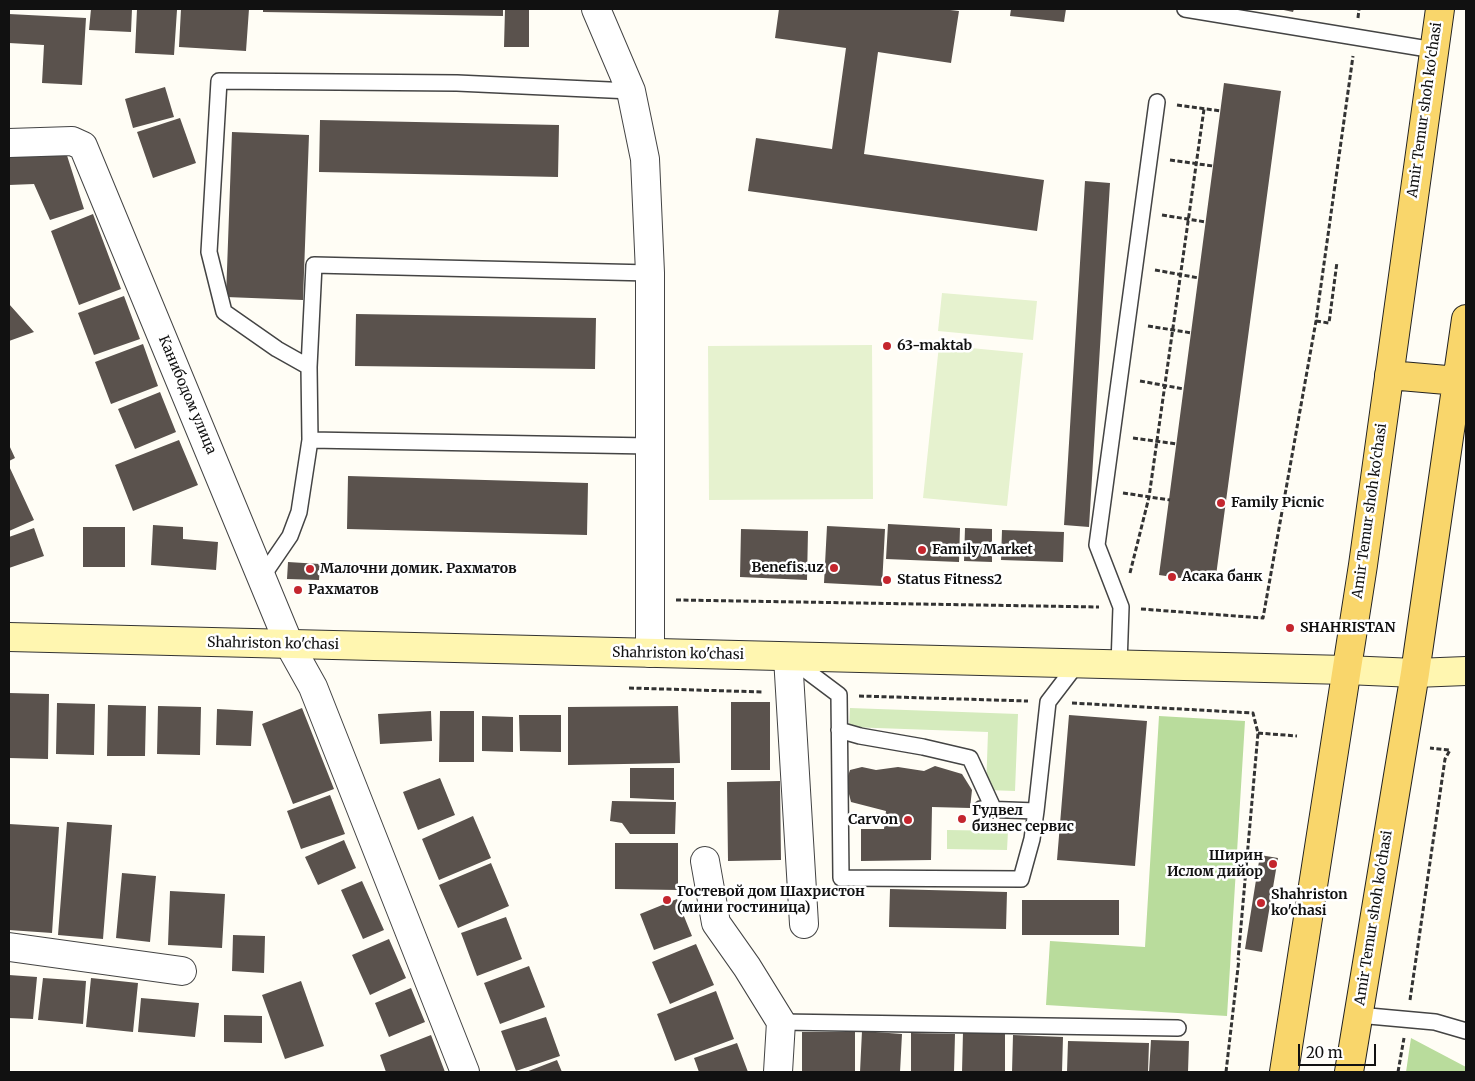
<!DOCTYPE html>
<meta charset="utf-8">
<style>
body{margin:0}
#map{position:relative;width:1475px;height:1081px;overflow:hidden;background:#fffdf5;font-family:Merriweather,serif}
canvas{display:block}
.frame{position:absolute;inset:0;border:10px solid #111;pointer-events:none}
.scale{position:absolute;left:1298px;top:1044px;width:78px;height:22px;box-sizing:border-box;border:2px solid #111;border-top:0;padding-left:6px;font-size:15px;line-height:18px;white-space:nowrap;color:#111;-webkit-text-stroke:4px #fff;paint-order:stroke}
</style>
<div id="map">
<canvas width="1475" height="1081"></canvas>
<div class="frame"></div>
<div class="scale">20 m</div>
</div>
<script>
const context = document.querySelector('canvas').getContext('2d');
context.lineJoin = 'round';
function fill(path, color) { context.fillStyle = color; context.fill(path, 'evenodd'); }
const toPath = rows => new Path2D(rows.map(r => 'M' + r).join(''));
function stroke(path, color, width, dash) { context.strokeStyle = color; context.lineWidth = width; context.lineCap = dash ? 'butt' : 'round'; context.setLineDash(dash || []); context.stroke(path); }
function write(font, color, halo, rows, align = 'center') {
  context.font = font + ' Merriweather,serif'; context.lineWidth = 5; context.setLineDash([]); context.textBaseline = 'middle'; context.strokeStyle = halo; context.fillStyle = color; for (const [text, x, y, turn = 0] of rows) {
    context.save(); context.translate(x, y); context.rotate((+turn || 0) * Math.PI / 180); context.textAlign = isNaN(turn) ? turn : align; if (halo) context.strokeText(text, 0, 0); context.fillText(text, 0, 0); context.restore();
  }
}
fill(toPath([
 [850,708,1018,714,1015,791,986,790,988,732,849,727],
 [947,830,1008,831,1007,850,947,849]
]), '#d5ebbd');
fill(toPath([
 [1159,716,1245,721,1227,1016,1046,1005,1050,941,1145,947],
 [1411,1038,1466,1067,1466,1072,1406,1072]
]), '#b9dc9c');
fill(toPath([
 [942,293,1037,301,1033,340,938,331],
 [872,345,873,499,709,500,708,346],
 [939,345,1023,353,1007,506,923,498]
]), '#e6f2cf');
fill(toPath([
 [91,9,132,9,131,32,89,30],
 [137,9,177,10,174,55,135,53],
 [181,9,249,9,246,51,179,47],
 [263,9,503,9,503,16,263,12],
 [505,9,529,9,529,47,504,47],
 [779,9,941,9,959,11,951,63,878,52,864,154,1044,180,1037,231,748,191,756,138,832,149,846,48,775,38],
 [1011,9,1066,9,1064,22,1010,16],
 [1279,9,1294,9,1293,12],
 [9,14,86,18,82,85,42,83,44,45,9,43],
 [1224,83,1281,91,1215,583,1159,575],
 [165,87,174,117,133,128,125,99],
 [180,118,196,163,153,178,137,132],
 [320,120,559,125,558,177,319,172],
 [232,132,309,135,303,300,226,297],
 [64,146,84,209,50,220,34,184,9,185,9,151],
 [1085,181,1110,183,1089,527,1064,525],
 [93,214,121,289,79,305,51,231],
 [124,296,140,339,94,355,78,313],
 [9,304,34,332,9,341],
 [356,314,596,318,595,369,355,366],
 [143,344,158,386,111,404,95,362],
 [160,392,176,432,135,449,118,409],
 [179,440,198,485,133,511,115,465],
 [9,445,15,458,9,461],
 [9,466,34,520,9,531],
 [348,476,588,483,587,535,347,529],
 [888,524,960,528,959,562,886,559],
 [153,525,183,527,183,539,218,542,216,570,151,565],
 [827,526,885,529,882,586,824,583],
 [83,527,125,527,125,567,83,567],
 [34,528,44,556,9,568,9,537],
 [965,528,992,529,992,562,964,561],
 [741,529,808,531,807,580,740,577],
 [1002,530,1064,532,1063,562,1001,560],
 [288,562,320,564,319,580,287,579],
 [9,693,49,694,48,759,9,758],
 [731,702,770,702,770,770,731,770],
 [57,703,95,704,94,755,56,754],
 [108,705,146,706,145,756,107,756],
 [158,706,201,707,200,755,157,754],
 [678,706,680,763,568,765,568,707],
 [302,708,334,789,293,804,262,724],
 [217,709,253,711,251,746,216,745],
 [431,711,432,741,380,744,378,714],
 [440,711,474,711,474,762,439,762],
 [519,715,561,715,561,752,520,751],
 [1069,715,1147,721,1135,866,1057,860],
 [482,716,513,717,513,752,482,751],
 [935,766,962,774,972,790,970,808,932,807,931,860,861,861,861,829,884,829,886,811,851,802,846,782,850,770,862,767,876,770,898,767,924,771],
 [630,768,674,768,674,800,630,798],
 [440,778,455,815,418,830,403,792],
 [780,781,781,860,728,861,727,782],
 [330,795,345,834,301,849,287,811],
 [612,801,676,802,675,834,630,834,622,823,610,821],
 [473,816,491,858,439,880,422,839],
 [67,822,112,825,103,939,58,935],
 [9,824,59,827,52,933,9,930],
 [344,840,356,868,318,885,305,857],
 [615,843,678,843,678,890,615,889],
 [1260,855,1278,858,1262,952,1245,949],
 [491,863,509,906,458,928,439,885],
 [122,873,156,876,150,942,116,938],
 [362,881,384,930,363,939,341,890],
 [890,889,1007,892,1006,929,889,927],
 [170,891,225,894,222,948,168,945],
 [677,899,692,936,654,950,640,914],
 [1022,900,1119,900,1119,935,1022,935],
 [506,917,522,959,477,976,461,933],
 [233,935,265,936,264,973,232,971],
 [389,939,406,978,370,995,352,955],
 [696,944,714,985,670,1004,652,962],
 [529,966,545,1007,500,1024,484,983],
 [9,975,37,977,33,1019,9,1018],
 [43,978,86,981,83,1024,38,1020],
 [91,978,138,983,133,1032,86,1027],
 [301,981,324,1046,285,1059,262,995],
 [411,988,425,1022,389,1037,375,1003],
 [716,991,734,1039,675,1061,657,1014],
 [141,998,199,1003,195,1037,138,1032],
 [224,1015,262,1016,262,1043,224,1042],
 [546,1017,560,1056,516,1071,501,1031],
 [862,1031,902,1034,900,1072,860,1072],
 [802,1032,855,1032,855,1072,802,1072],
 [963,1032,1005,1033,1005,1072,962,1072],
 [911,1033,955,1034,954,1072,911,1072],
 [431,1035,445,1072,386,1072,380,1055],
 [1013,1035,1063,1037,1062,1072,1012,1072],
 [1151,1040,1189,1041,1188,1072,1149,1072],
 [1068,1041,1149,1043,1148,1072,1067,1072],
 [737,1043,748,1072,699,1072,694,1058],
 [557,1060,562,1072,526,1072]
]), '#5a524d');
const service = toPath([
 [1185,9,1434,50],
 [309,367,277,349,224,312,209,252,219,81,457,83,631,91],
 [310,440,650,446],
 [262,577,290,536,299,512,310,440,309,367,314,265,650,273],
 [791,659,839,695,841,878,1021,879,1032,839,1036,811],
 [1119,665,1121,607,1097,545,1157,102],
 [839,730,860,736,923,747,970,758,994,810],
 [981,809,1036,811,1048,702,1077,664],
 [1358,1015,1435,1022,1466,1031],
 [781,1022,1178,1028]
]);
const minor = toPath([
 [596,9,631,91,645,159,650,273,650,653],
 [9,143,72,141,83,146,289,644,313,687,465,1072],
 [788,657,804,924],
 [705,861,716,923,747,967,781,1022,778,1072],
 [9,947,182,971]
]);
const secondary = toPath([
 [9,637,1346,670,1415,673,1466,671]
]);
const primary = toPath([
 [1389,375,1458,381],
 [1284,1072,1363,565,1440,9],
 [1349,1072,1415,673,1466,319]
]);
stroke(service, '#444', 18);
stroke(minor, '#444', 30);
stroke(secondary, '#333', 30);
stroke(primary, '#222', 30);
stroke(toPath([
 [1358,18,1359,9],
 [1177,105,1221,111],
 [1170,160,1213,166],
 [1162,215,1206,222],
 [1155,270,1199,278],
 [1316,321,1329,323,1337,262],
 [1148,326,1192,333],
 [1140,381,1184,389],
 [1133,438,1177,444],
 [1123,493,1170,500],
 [1130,573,1149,497,1204,109],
 [676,600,1099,607],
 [1141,609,1263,618,1316,321,1353,56],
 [629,688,763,692],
 [859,696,1028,701],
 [1072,703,1253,713,1258,733,1238,960],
 [1258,733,1297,736],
 [1410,1000,1445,759,1450,750,1430,748],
 [1226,1072,1239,959],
 [1398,1072,1404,1038]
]), '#333', 3, [5, 2.5]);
stroke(service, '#fff', 15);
stroke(minor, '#fff', 28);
stroke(secondary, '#fff6b0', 28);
stroke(primary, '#f9d66b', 28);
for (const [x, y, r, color] of [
 [887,346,5,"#c4262e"],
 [1221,503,5,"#c4262e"],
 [922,550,5,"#c4262e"],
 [834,568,5,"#c4262e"],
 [310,569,5,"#c4262e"],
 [1172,577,5,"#c4262e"],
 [887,580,5,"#c4262e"],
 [298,590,5,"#c4262e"],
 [1290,628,5,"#c4262e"],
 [962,819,5,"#c4262e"],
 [908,820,5,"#c4262e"],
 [1273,864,5,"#c4262e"],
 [667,900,5,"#c4262e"],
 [1261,903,5,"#c4262e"]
]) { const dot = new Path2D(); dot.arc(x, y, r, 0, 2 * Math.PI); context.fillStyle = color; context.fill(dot); stroke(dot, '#fff', 2); }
write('14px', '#111', '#fff', [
 ["Amir Temur shoh ko'chasi",1425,110,-82],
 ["Канибодом улица",187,395,67],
 ["Amir Temur shoh ko'chasi",1370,511,-82],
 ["Shahriston ko'chasi",273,644,1],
 ["Shahriston ko'chasi",678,654,1],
 ["Amir Temur shoh ko'chasi",1374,918,-81]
]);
write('bold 14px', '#111', '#fff', [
 ["63-maktab",897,346],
 ["Family Picnic",1231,503],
 ["Family Market",932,550],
 ["Benefis.uz",824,568,"right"],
 ["Малочни домик. Рахматов",320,569],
 ["Асака банк",1182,577],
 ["Status Fitness2",897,580],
 ["Рахматов",308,590],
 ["SHAHRISTAN",1300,628],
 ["Гудвел",972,811],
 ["бизнес сервис",972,827],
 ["Carvon",898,820,"right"],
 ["Ширин",1263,856,"right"],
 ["Ислом дийор",1263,872,"right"],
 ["Гостевой дом Шахристон",677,892],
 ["(мини гостиница)",677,908],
 ["Shahriston",1271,895],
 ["ko'chasi",1271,911]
], 'left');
</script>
